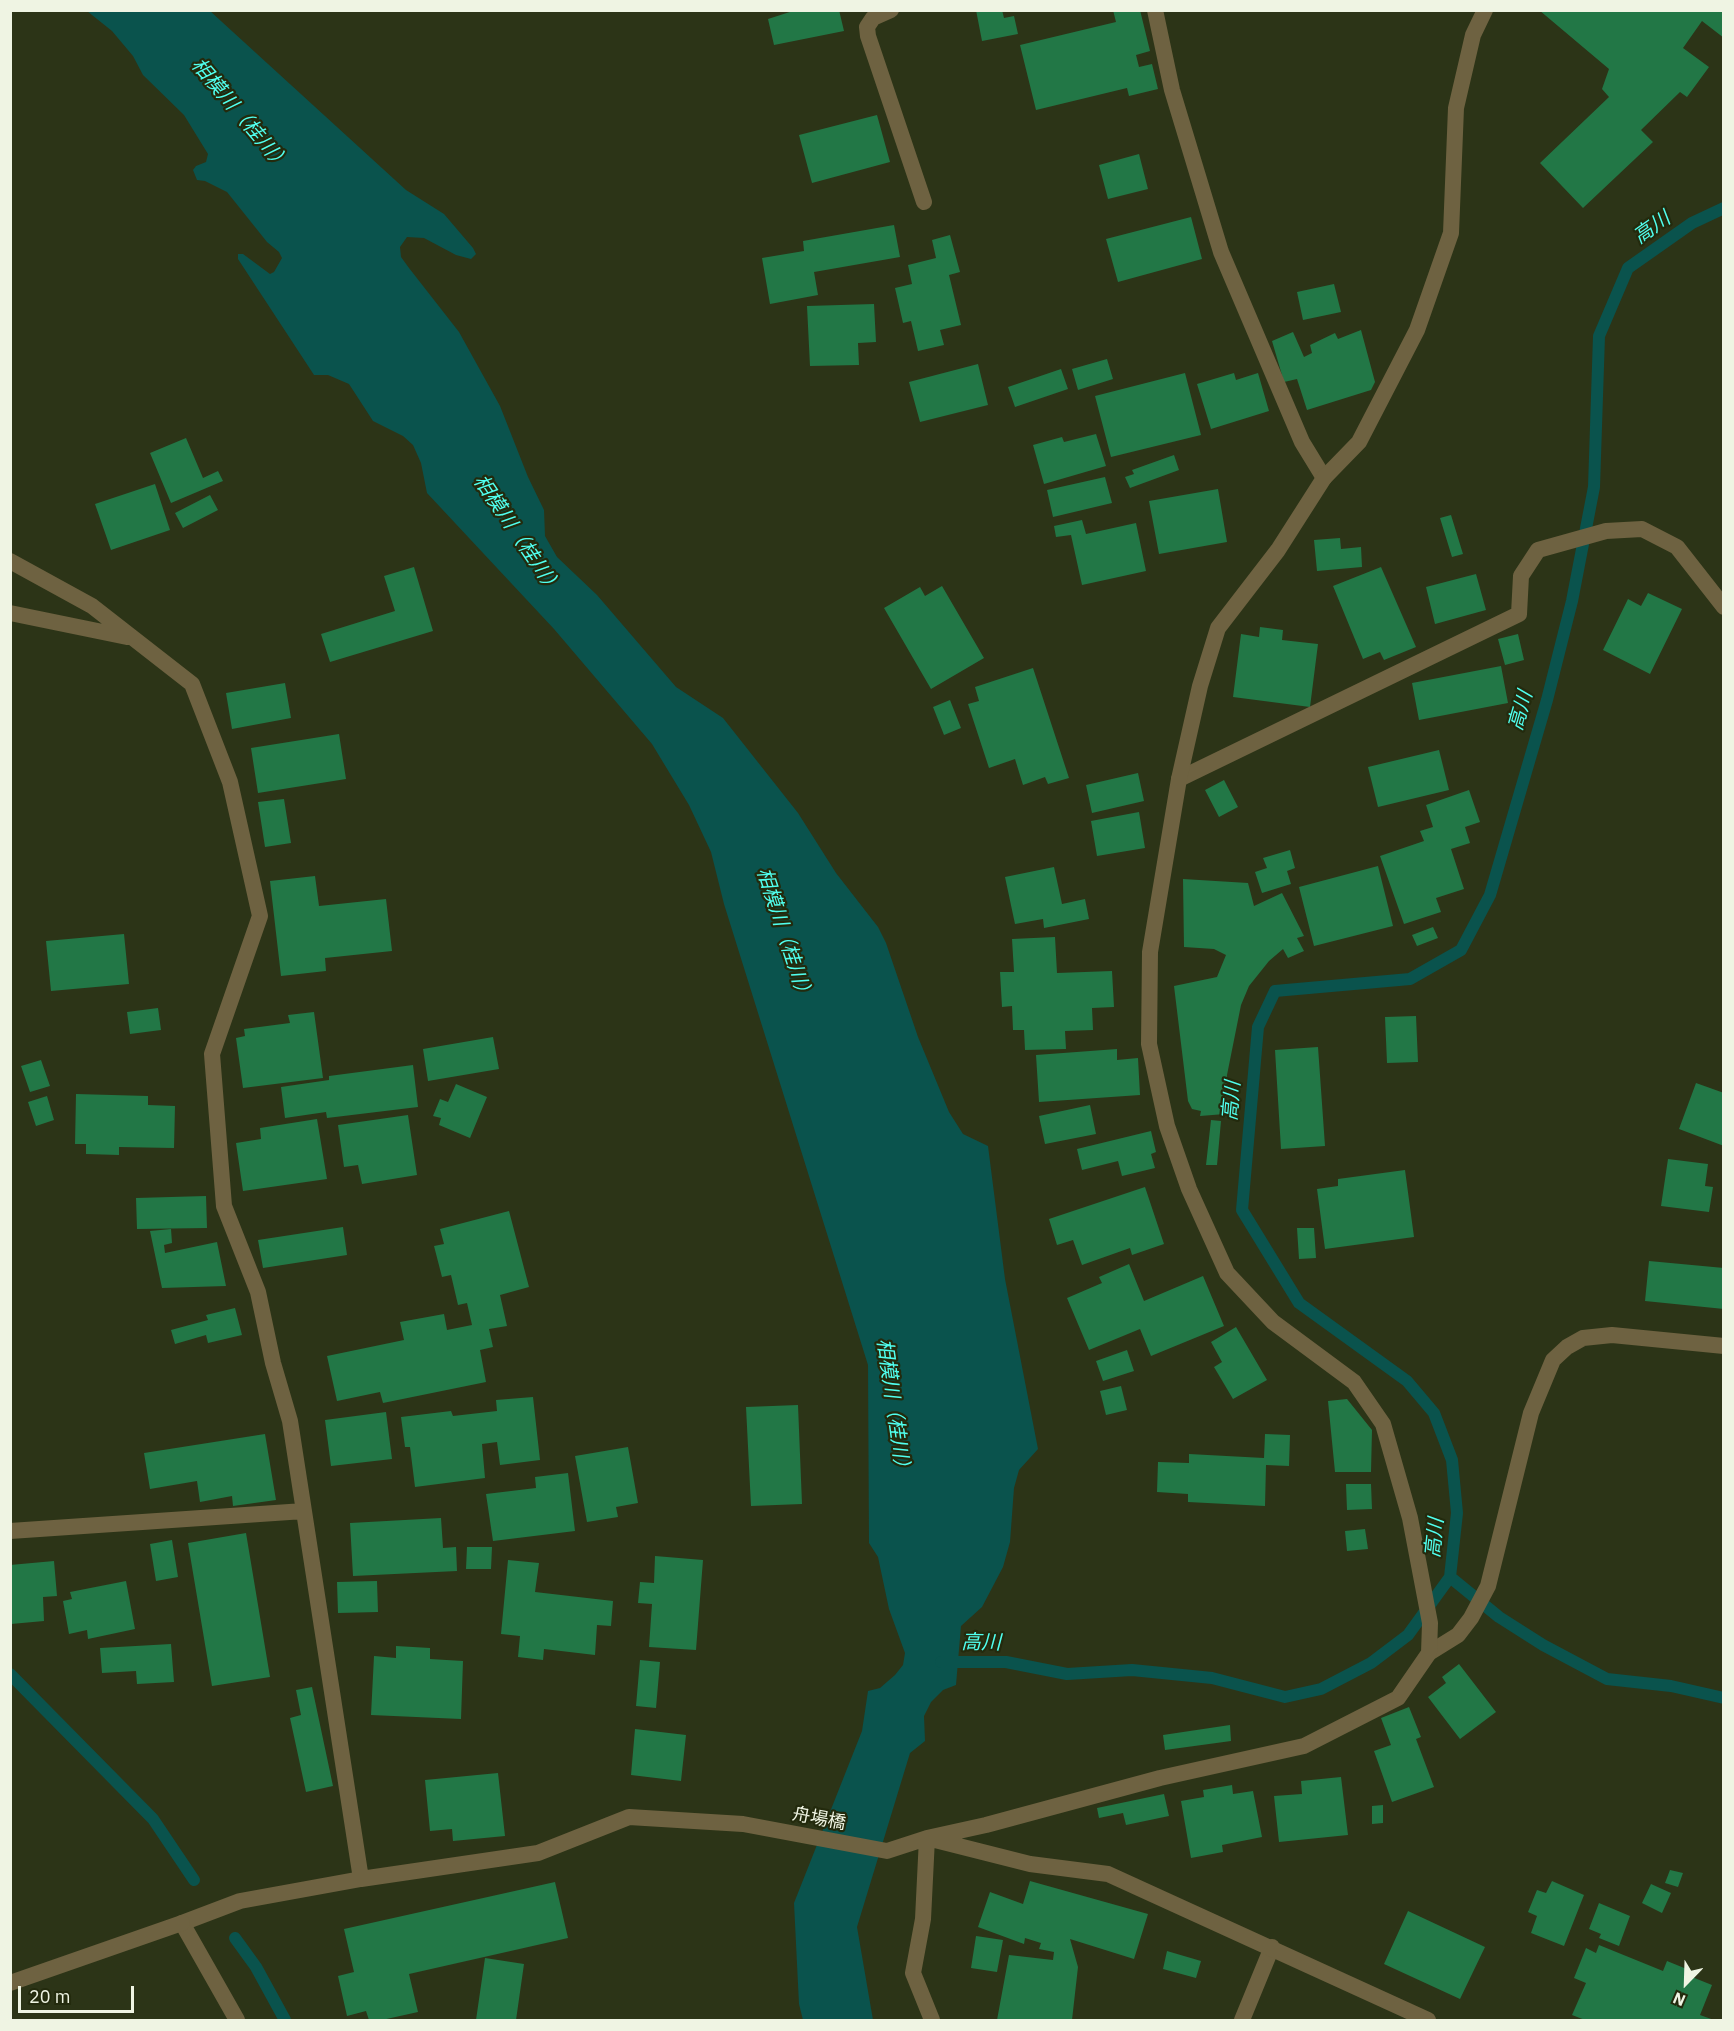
<!DOCTYPE html>
<meta charset="utf-8">
<style>
body{margin:0}
#map{position:relative;width:1734px;height:2031px;overflow:hidden;background:#2c3417;font-family:"IBM Plex Sans",sans-serif}
canvas{display:block}
.frame{position:absolute;inset:0;border:12px solid #eff4e3;pointer-events:none}
.north{position:absolute;left:1656px;top:1953px;width:60px;height:60px;-webkit-text-stroke:4px #232a0d;paint-order:stroke;rotate:203deg;font-size:16px;font-weight:700;line-height:24px;text-align:center;color:#eff4e3}
.north::after{content:'';display:block;margin:auto;width:21px;height:27px;background:#eff4e3;clip-path:polygon(50% 0,100% 100%,50% 72%,0 100%)}
.scale{position:absolute;left:18px;top:1986px;width:116px;height:27px;box-sizing:border-box;border:3px solid #eff4e3;border-top:0;padding-left:8px;font-size:18px;line-height:21px;white-space:nowrap;color:#eff4e3;-webkit-text-stroke:4px #232a0d;paint-order:stroke}
</style>
<div id="map">
<canvas width="1734" height="2031"></canvas>
<div class="frame"></div>
<div class="north">N</div>
<div class="scale">20 m</div>
</div>
<script>
const context = document.querySelector('canvas').getContext('2d');
context.lineJoin = 'round';
function fill(path, color) { context.fillStyle = color; context.fill(path, 'evenodd'); }
const toPath = rows => new Path2D(rows.map(r => 'M' + r).join(''));
function stroke(path, color, width, dash) { context.strokeStyle = color; context.lineWidth = width; context.lineCap = dash ? 'butt' : 'round'; context.setLineDash(dash || []); context.stroke(path); }
function write(font, color, halo, rows, align = 'center') {
  context.font = font + ' "IBM Plex Sans","Noto Sans JP",sans-serif'; context.lineWidth = 4.5; context.setLineDash([]); context.textBaseline = 'middle'; context.strokeStyle = halo; context.fillStyle = color; for (const [text, x, y, turn = 0] of rows) {
    context.save(); context.translate(x, y); context.rotate((+turn || 0) * Math.PI / 180); context.textAlign = isNaN(turn) ? turn : align; if (halo) context.strokeText(text, 0, 0); context.fillText(text, 0, 0); context.restore();
  }
}
fill(toPath([
 [87,11,210,11,406,190,444,214,473,248,476,254,471,259,456,255,424,238,407,237,400,247,401,257,409,268,459,332,500,406,528,477,544,510,545,536,557,557,597,595,676,687,723,718,798,813,836,873,878,927,886,943,918,1037,949,1112,963,1134,988,1146,1005,1279,1038,1449,1019,1470,1014,1488,1010,1542,1003,1567,982,1607,961,1626,956,1685,943,1690,931,1702,924,1716,925,1741,910,1753,857,1927,873,2020,803,2020,799,2004,794,1903,862,1731,868,1691,880,1688,895,1675,903,1665,905,1653,889,1609,878,1557,869,1543,868,1365,724,904,711,852,689,805,652,744,554,629,427,493,421,463,413,445,403,436,373,421,349,384,328,375,314,375,238,259,238,254,243,254,270,274,274,272,282,258,279,252,267,242,227,192,205,181,197,180,193,170,196,166,206,162,208,154,184,115,143,75,133,56,112,31]
]), '#0a534d');
stroke(toPath([
 [1450,1577,1499,1617,1543,1645,1607,1679,1671,1686,1724,1698],
 [941,1662,1006,1662,1067,1674,1132,1670,1212,1678,1285,1697,1321,1689,1371,1663,1408,1635,1450,1577,1457,1513,1452,1460,1434,1413,1407,1381,1299,1303,1242,1210,1258,1027,1275,991,1410,979,1461,950,1490,895,1547,700,1572,601,1594,487,1599,336,1628,268,1692,223,1724,208],
 [10,1674,153,1819,194,1880],
 [235,1938,256,1967,285,2020]
]), '#0a534d', 12);
fill(toPath([
 [796,10,839,10,844,31,774,45,768,19],
 [976,10,1002,10,1004,18,1014,16,1018,34,982,41],
 [1113,10,1140,10,1150,51,1136,55,1139,67,1152,64,1158,89,1129,96,1127,88,1036,110,1020,45,1116,22],
 [1539,10,1724,10,1724,38,1702,21,1683,48,1709,67,1687,97,1680,92,1641,130,1653,142,1583,208,1540,163,1609,97,1602,89,1609,69],
 [877,115,890,162,812,183,799,135],
 [1139,154,1148,189,1108,199,1099,165],
 [1191,217,1202,259,1118,282,1106,239],
 [894,225,900,257,814,272,818,295,770,304,762,258,804,251,803,241],
 [950,235,960,272,949,275,961,325,940,330,944,345,918,351,911,321,903,323,895,288,912,284,908,265,936,258,932,240],
 [1334,284,1341,312,1303,320,1297,292],
 [874,304,876,342,858,343,859,365,810,366,807,306],
 [1361,330,1375,382,1371,390,1307,410,1297,379,1284,382,1272,341,1293,332,1304,357,1312,353,1310,345,1335,333,1338,339],
 [1107,359,1113,379,1078,390,1072,369],
 [978,364,988,405,920,422,909,382],
 [1061,369,1068,389,1015,407,1008,387],
 [1185,373,1201,435,1111,457,1095,396],
 [1234,373,1236,380,1258,373,1269,411,1211,429,1197,384],
 [1096,434,1106,466,1044,484,1033,445,1062,437,1064,442],
 [186,438,203,478,218,471,223,481,171,503,150,453],
 [1174,455,1179,470,1130,488,1125,477,1134,474,1132,470],
 [1105,477,1112,503,1053,517,1047,490],
 [155,484,170,530,111,550,95,504],
 [1218,489,1227,542,1159,554,1149,501],
 [210,495,218,510,183,528,175,513],
 [1451,515,1463,554,1452,557,1440,518],
 [1082,520,1086,534,1136,523,1146,571,1082,585,1071,535,1056,537,1054,526],
 [1340,538,1341,549,1361,547,1362,567,1317,571,1314,540],
 [414,567,433,631,330,662,321,634,395,611,384,576],
 [1381,567,1416,647,1384,660,1380,652,1363,659,1333,586],
 [1476,574,1486,610,1435,624,1426,587],
 [942,586,984,658,931,689,884,608,920,587,925,596],
 [1648,593,1682,609,1650,674,1603,650,1628,599,1641,606],
 [1260,627,1283,630,1282,640,1318,644,1310,707,1233,697,1241,634,1259,637],
 [1518,634,1524,660,1505,665,1498,639],
 [1501,666,1508,703,1419,720,1412,683],
 [1033,668,1069,778,1048,784,1045,777,1023,785,1015,759,989,768,968,704,979,701,975,687],
 [285,683,291,718,232,729,226,693],
 [950,700,961,728,944,735,933,707],
 [339,734,346,779,258,793,251,748],
 [1439,750,1449,790,1378,807,1368,767],
 [1138,773,1144,801,1092,813,1086,785],
 [1224,780,1238,807,1219,817,1205,790],
 [1469,790,1480,822,1465,827,1470,843,1451,849,1464,889,1436,898,1441,912,1404,924,1380,856,1424,841,1420,831,1433,827,1426,805],
 [284,799,291,843,265,847,258,802],
 [1139,812,1145,848,1097,856,1091,821],
 [1290,850,1295,868,1287,871,1291,884,1262,893,1255,872,1267,868,1263,858],
 [1378,866,1393,926,1314,946,1299,887],
 [1054,867,1062,904,1085,899,1089,919,1044,928,1043,919,1015,924,1005,877],
 [315,876,319,906,386,899,392,951,325,958,326,971,281,976,270,881],
 [1183,879,1248,883,1254,906,1282,893,1304,936,1297,938,1304,951,1288,958,1283,949,1269,961,1249,986,1241,1005,1227,1075,1225,1114,1200,1116,1201,1111,1192,1109,1188,1101,1174,986,1217,977,1226,955,1214,949,1184,947],
 [1433,927,1438,938,1417,946,1412,935],
 [124,934,129,984,51,991,46,941],
 [1055,937,1057,973,1112,971,1114,1007,1092,1008,1093,1030,1065,1031,1066,1049,1025,1050,1024,1030,1013,1030,1012,1006,1002,1007,1000,972,1014,972,1012,939],
 [158,1008,161,1030,130,1034,127,1012],
 [314,1012,323,1078,243,1088,236,1038,245,1036,244,1029,290,1023,288,1015],
 [1416,1016,1418,1062,1387,1063,1385,1017],
 [493,1037,499,1069,428,1081,423,1049],
 [1318,1047,1325,1146,1281,1149,1275,1050],
 [1117,1049,1117,1060,1138,1058,1140,1095,1039,1102,1036,1055],
 [41,1060,50,1086,30,1092,21,1066],
 [413,1065,418,1107,327,1118,326,1112,285,1118,281,1087,329,1080,329,1076],
 [1696,1083,1724,1093,1724,1146,1679,1129],
 [456,1084,487,1097,470,1138,439,1125,441,1118,433,1116,440,1099,448,1102],
 [76,1094,148,1096,148,1105,175,1106,174,1148,119,1147,119,1155,86,1154,86,1144,75,1144],
 [47,1096,54,1120,36,1126,28,1102],
 [1090,1105,1096,1134,1045,1144,1039,1116],
 [408,1115,417,1175,362,1184,358,1165,344,1167,338,1125],
 [317,1119,327,1179,243,1191,236,1143,261,1139,260,1128],
 [1211,1120,1221,1121,1217,1165,1206,1165],
 [1151,1131,1156,1152,1151,1154,1155,1168,1122,1176,1118,1161,1082,1170,1077,1149],
 [1668,1159,1708,1164,1705,1186,1713,1187,1709,1212,1661,1206],
 [1405,1170,1414,1237,1325,1249,1317,1189,1338,1186,1338,1179],
 [1145,1187,1164,1244,1132,1255,1130,1248,1082,1265,1073,1240,1057,1245,1049,1219],
 [206,1196,207,1228,137,1229,136,1198],
 [509,1211,529,1287,500,1295,507,1326,489,1329,493,1347,480,1350,486,1382,383,1403,380,1392,337,1401,327,1356,404,1340,400,1322,444,1314,447,1330,472,1325,467,1303,458,1305,451,1275,442,1277,434,1246,444,1244,440,1229],
 [343,1227,347,1255,263,1268,258,1240],
 [1297,1228,1314,1228,1316,1258,1299,1259],
 [171,1229,172,1243,164,1245,165,1253,217,1242,226,1286,162,1288,150,1231],
 [1649,1261,1724,1268,1724,1309,1645,1301],
 [1129,1264,1144,1301,1203,1276,1224,1326,1151,1356,1140,1329,1089,1350,1067,1298,1102,1283,1099,1277],
 [235,1308,242,1335,208,1343,206,1335,175,1344,171,1330,208,1320,206,1315],
 [1236,1327,1267,1380,1233,1399,1214,1367,1222,1362,1211,1342],
 [1127,1350,1134,1371,1103,1381,1096,1361],
 [1121,1386,1127,1410,1106,1415,1100,1391],
 [533,1397,540,1460,500,1465,497,1442,482,1444,485,1478,415,1487,410,1447,405,1447,401,1417,451,1411,453,1416,497,1411,496,1400],
 [1347,1399,1372,1430,1371,1472,1335,1472,1328,1401],
 [798,1405,802,1504,751,1506,746,1407],
 [386,1412,392,1459,331,1466,325,1420],
 [265,1434,276,1500,233,1506,232,1496,200,1502,197,1481,150,1489,144,1453],
 [1265,1434,1290,1435,1289,1466,1266,1465,1265,1506,1188,1502,1188,1494,1157,1492,1158,1462,1189,1463,1189,1454,1264,1458],
 [628,1447,638,1503,616,1507,618,1517,587,1522,575,1456],
 [568,1473,575,1531,493,1541,486,1494,536,1488,535,1477],
 [1346,1484,1371,1484,1372,1509,1347,1510],
 [441,1518,443,1548,456,1547,457,1571,353,1576,350,1523],
 [1365,1529,1368,1549,1347,1551,1345,1531],
 [246,1533,270,1677,212,1686,188,1543],
 [172,1540,178,1577,156,1581,150,1544],
 [467,1547,492,1547,491,1569,466,1569],
 [655,1556,703,1560,696,1650,649,1647,652,1604,638,1603,640,1582,654,1583],
 [508,1560,539,1563,535,1592,613,1601,611,1626,597,1625,595,1655,544,1649,543,1660,518,1657,520,1636,501,1634],
 [54,1561,57,1596,43,1597,44,1621,11,1624,10,1565],
 [126,1581,135,1629,88,1639,87,1630,69,1634,63,1601,72,1599,70,1592],
 [377,1581,378,1612,338,1613,337,1582],
 [171,1644,174,1682,137,1684,136,1671,102,1673,100,1648],
 [396,1646,430,1648,430,1659,463,1661,461,1719,371,1715,374,1656,396,1658],
 [640,1660,660,1662,656,1708,636,1706],
 [1459,1664,1496,1712,1460,1739,1428,1697,1446,1683,1442,1677],
 [312,1687,333,1786,306,1792,290,1718,301,1715,296,1690],
 [1409,1707,1421,1737,1416,1739,1434,1787,1392,1802,1374,1751,1391,1745,1381,1718],
 [1230,1725,1231,1741,1165,1750,1163,1735],
 [635,1729,686,1735,681,1781,631,1775],
 [498,1773,505,1836,453,1841,452,1829,430,1831,425,1780],
 [1341,1777,1348,1835,1279,1842,1274,1796,1302,1794,1301,1781],
 [1232,1785,1233,1794,1253,1791,1262,1837,1222,1845,1223,1852,1191,1858,1181,1801,1204,1797,1203,1790],
 [1164,1794,1169,1816,1126,1825,1123,1813,1099,1818,1097,1808],
 [1383,1805,1383,1823,1372,1824,1372,1806],
 [1670,1870,1683,1873,1678,1887,1665,1883],
 [1030,1881,1148,1914,1134,1959,1070,1939,1078,1967,1072,2020,997,2020,1009,1955,1053,1960,1054,1952,1039,1949,1041,1943,1025,1938,1024,1944,978,1927,990,1892,1023,1904],
 [1552,1881,1584,1895,1564,1946,1531,1933,1537,1916,1528,1912,1537,1890,1546,1893],
 [555,1882,568,1938,409,1974,418,2012,382,2020,369,2020,366,2011,347,2016,338,1976,354,1972,344,1929],
 [1651,1884,1671,1893,1662,1913,1642,1903],
 [1599,1903,1630,1916,1619,1946,1599,1938,1601,1934,1589,1929],
 [1408,1911,1485,1947,1460,1999,1384,1964],
 [976,1936,1003,1940,997,1972,971,1968],
 [1599,1945,1663,1971,1667,1961,1694,1972,1692,1977,1712,1985,1700,2015,1714,2020,1585,2020,1572,2015,1586,1983,1574,1978,1586,1948,1596,1953],
 [1167,1951,1201,1961,1196,1978,1163,1969],
 [485,1958,524,1964,516,2020,476,2020]
]), '#227746');
stroke(toPath([
 [891,10,873,18,867,27,868,36,924,202],
 [1155,10,1172,90,1221,252,1302,442,1324,478],
 [1179,779,1519,614,1521,576,1538,550,1606,531,1642,529,1677,547,1724,607],
 [1429,1653,1458,1635,1471,1618,1488,1586,1531,1413,1553,1360,1567,1347,1583,1338,1612,1335,1724,1346],
 [1242,2020,1272,1947]
]), '#6e6241', 16);
stroke(toPath([
 [10,561,92,606,192,684,230,782,260,916,212,1054,224,1206,258,1292,273,1363,290,1421,361,1879],
 [10,613,127,637],
 [10,1531,304,1511],
 [927,1838,923,1919,913,1973,932,2020],
 [931,1839,1030,1864,1108,1874,1428,2020],
 [237,2020,182,1923,240,1901,361,1879,538,1853,629,1817,743,1824,887,1851,927,1838,986,1825,1160,1778,1304,1746,1398,1698,1429,1653,1430,1623,1410,1518,1383,1424,1354,1382,1273,1322,1227,1273,1189,1189,1167,1126,1149,1044,1150,952,1179,779,1200,686,1218,628,1278,550,1324,478,1359,442,1417,330,1451,233,1456,108,1473,35,1485,10]
]), '#6e6241', 16);
stroke(toPath([
 [10,1983,182,1923]
]), '#6e6241', 16);
write('18px', '#eff4e3', '#232a0d', [
 ["舟場橋",819,1819,11]
]);
write('italic 20px', '#50ffef', '#232a0d', [
 ["相模川（桂川）",240,115,50],
 ["高川",1652,228,-35],
 ["相模川（桂川）",517,535,56],
 ["高川",1521,711,-74],
 ["相模川（桂川）",784,935,72],
 ["高川",1232,1101,-85],
 ["相模川（桂川）",893,1408,82],
 ["高川",1435,1538,-84],
 ["高川",981,1643,1]
]);
</script>
